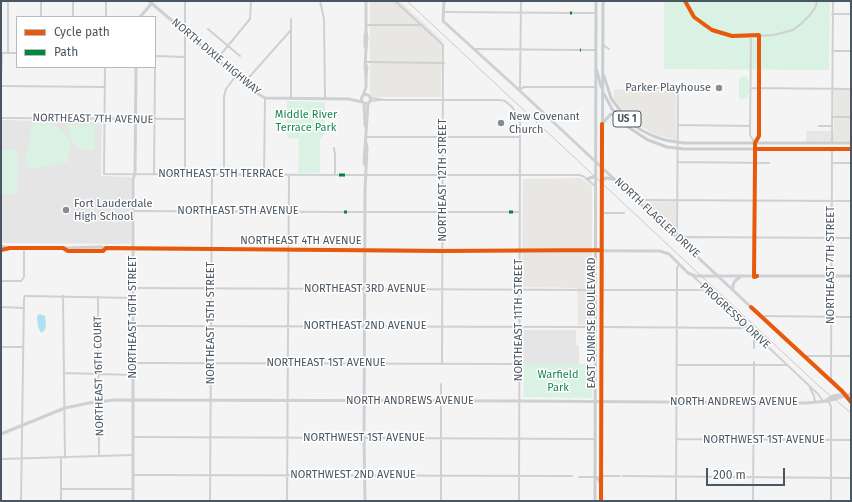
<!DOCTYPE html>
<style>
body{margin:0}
#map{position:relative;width:852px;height:502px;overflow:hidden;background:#f4f4f4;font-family:"Fira Sans",sans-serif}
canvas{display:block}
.frame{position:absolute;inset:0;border:2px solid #4a5661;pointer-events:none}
.legend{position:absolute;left:16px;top:16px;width:140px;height:52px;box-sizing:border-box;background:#fff;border:1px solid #b7bbc0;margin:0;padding:5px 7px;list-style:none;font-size:12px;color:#4a5661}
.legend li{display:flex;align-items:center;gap:8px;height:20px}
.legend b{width:20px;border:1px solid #b7bbc0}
.scale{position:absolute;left:706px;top:468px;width:79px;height:18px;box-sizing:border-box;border:2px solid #4a5661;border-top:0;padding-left:5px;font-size:12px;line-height:14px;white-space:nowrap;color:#4a5661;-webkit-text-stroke:3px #fff;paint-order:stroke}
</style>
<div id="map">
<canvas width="852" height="502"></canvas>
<div class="frame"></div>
<ul class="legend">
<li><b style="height:5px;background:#e8590c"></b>Cycle path</li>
<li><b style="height:5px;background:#00873e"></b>Path</li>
</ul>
<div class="scale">200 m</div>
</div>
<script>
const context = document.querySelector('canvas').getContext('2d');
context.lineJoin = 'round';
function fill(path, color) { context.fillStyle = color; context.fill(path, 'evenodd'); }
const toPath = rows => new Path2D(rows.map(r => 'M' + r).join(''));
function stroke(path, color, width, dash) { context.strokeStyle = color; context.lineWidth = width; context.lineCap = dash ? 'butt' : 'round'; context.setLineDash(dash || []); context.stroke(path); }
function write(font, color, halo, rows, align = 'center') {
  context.font = font + ' "Fira Sans",sans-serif'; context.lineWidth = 3; context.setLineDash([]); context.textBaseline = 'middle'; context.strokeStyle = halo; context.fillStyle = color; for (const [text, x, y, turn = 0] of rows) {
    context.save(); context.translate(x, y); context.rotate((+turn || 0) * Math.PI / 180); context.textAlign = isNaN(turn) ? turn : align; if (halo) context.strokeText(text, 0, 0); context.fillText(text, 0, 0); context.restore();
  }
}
fill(toPath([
 [370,1,400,1,442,40,441,97,372,97,370,94],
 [614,89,676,91,676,140,654,134,633,121,621,108,614,98],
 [834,90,851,90,851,141,806,142,806,131,834,131],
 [581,178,592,186,592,325,578,325,577,288,522,287,523,179],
 [676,201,676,235,642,202]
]), '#e8e7e3');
fill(toPath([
 [1,120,102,122,101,176,131,177,131,244,1,243],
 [523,330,576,330,576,345,579,346,579,364,523,364]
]), '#e6e5e6');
fill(toPath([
 [664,1,830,1,829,70,664,69],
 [745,76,749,81,749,94,747,98,741,100,739,98,739,79,741,77],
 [287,101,325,102,325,133,320,139,320,173,298,173,299,139,287,138],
 [40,123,46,123,55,126,61,129,67,136,70,144,68,162,31,169,26,164,26,157,32,126],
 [68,125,93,125,95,127,95,150,86,151,75,146,69,137],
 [1,150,18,150,17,194,1,194],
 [523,364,592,364,592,398,524,397]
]), '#d9f2e3');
fill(toPath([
 [40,314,45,316,46,324,45,330,41,333,38,327,37,317,38,315]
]), '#aee2f0');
stroke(toPath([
 [320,1,324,19,325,98],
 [395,1,443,45,442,363],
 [685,1,694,17,704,26,723,34,738,37,774,35,793,30,802,23,810,15,816,6,817,1],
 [444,12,570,13],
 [572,13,596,13],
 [832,14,851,14],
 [41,17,41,1],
 [73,17,73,1],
 [106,17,106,1],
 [291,19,291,98],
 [366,25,422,25],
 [208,29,240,56],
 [751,36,750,135,755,143],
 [603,45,609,49],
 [475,49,580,50],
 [581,50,596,50],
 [832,51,851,51],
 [2,53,17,53],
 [8,53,8,1],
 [155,56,185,57],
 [217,59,250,19,251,1],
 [155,62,155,56],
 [366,62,444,63],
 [105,67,104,174,339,175],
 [1,80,2,53],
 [244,83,291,30],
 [1,86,105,87],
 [636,88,703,88],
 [751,88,851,89],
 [520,89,524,87,595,87],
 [519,90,520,86,521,1],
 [370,98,386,100,500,100,505,101,512,107,520,119,519,501],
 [370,101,379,100],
 [832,117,851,117],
 [1,118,185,119],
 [678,125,750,126],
 [819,126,832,126],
 [366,137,520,137],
 [832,143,833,1],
 [334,148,335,154,335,175],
 [677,162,769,163],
 [832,163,851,163],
 [154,174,155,67],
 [185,174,185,1],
 [224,174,224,96,226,89,235,77],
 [264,175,265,98],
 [346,175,579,175,583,176,595,186],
 [637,200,851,201],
 [133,211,344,212],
 [347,212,509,212],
 [513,212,520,212],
 [602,213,624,213],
 [677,238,678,88],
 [680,240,683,237,851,238],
 [754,275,755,143,759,136,759,35],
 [693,276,818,394,823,401],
 [1,281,21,281,24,277,24,248],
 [134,288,596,290],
 [602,290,702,290,706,288],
 [63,296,65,458],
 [98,297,99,456],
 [1,307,24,308],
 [761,316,851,317],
 [134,326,596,327],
 [602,327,741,328,746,326],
 [1,347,23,347],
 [754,348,754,335],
 [804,356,851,356],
 [133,363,519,364],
 [677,365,786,365],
 [64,373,133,375],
 [831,381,832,149],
 [441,384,441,501],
 [810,388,814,396,815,402],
 [828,401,831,406,831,501],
 [134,437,595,439],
 [677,439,851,440],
 [1,459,132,455],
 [134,475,572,476],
 [602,476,620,476],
 [623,476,851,478],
 [579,477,595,477],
 [61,489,133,489],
 [21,501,24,298,25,296,28,296,133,298],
 [61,501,61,458],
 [210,501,212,174],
 [287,501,289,175],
 [676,501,677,268,679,265],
 [753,501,754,362]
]), '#ced0d2', 2);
stroke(toPath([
 [149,1,217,59,236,77,255,92,265,98,349,99,362,102],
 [366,1,366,31,367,38,366,49],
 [444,1,443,21,519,90,845,395],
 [140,17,152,3],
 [366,65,367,67,366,76,365,67,366,49,365,46,365,36,366,31],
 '361.5 99a4.5 4.5 0 1 1 9 0a4.5 4.5 0 1 1-9 0Z',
 [363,96,366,87,366,76],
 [364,103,365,125,366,127],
 [366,166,364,163,368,103],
 [1,246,9,248],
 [63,248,68,251,103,251,106,248],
 [1,250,10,248,63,248,101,247,106,248,133,249,660,251,669,254,688,273,695,276,851,276],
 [733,290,733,285,735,281,740,277],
 [825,401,833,396,846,394],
 [1,434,65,408,89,403,114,400,519,401,807,403,828,401,851,394],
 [133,501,133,179,135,174,136,67],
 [365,501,364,438,365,190,367,148,366,143]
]), '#ced0d4', 3);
stroke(toPath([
 [597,71,601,87],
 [604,76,611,98,625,117,641,130,653,136,665,140,683,143,851,143],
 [603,92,612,109,625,125,648,140,667,147,684,149,851,149],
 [602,124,609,116,611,114,615,115],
 [587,179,596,176],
 [602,181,606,178,614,179],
 [595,477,598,478,601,485],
 [595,501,596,1],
 [601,501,603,1]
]), '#caced1', 3);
stroke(toPath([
 [407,1,820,387,851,413]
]), '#c9cacc', 1);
stroke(toPath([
 [570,13,572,13],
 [580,50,581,50],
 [339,175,346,175],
 [344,212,347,212],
 [509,212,513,212]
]), '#00873e', 3, [6, 3]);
stroke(toPath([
 [685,1,694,17,712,30,732,36,759,35,759,136,755,143,755,163,754,277,757,276],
 [755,149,851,149],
 [1,250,10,248,63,248,68,251,103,251,106,248,442,251,602,250],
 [751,307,842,391,851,402],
 [601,501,602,124]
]), '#e8590c', 4);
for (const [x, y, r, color] of [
 [719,88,4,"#868d94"],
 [501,123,4,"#868d94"],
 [66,210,4,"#868d94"]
]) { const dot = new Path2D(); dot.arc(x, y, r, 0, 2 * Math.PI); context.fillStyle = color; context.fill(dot); stroke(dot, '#fff', 1.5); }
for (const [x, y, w] of [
 [627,119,28]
]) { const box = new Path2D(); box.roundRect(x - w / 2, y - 8, w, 16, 3); context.fillStyle = '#fff'; context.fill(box); stroke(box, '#4a5661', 1); }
write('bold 10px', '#4a5661', null, [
 ["US 1",627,119]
]);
write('11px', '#4a5661', '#fff', [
 ["NORTH DIXIE HIGHWAY",216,57,40],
 ["NORTHEAST 7TH AVENUE",93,119,1],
 ["NORTHEAST 5TH TERRACE",221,174],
 ["NORTHEAST 12TH STREET",443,180,-90],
 ["NORTHEAST 5TH AVENUE",238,211],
 ["NORTH FLAGLER DRIVE",657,218,43],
 ["NORTHEAST 4TH AVENUE",301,241],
 ["NORTHEAST 7TH STREET",831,265,-90],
 ["NORTHEAST 3RD AVENUE",365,289],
 ["PROGRESSO DRIVE",735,316,43],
 ["NORTHEAST 16TH STREET",133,317,-90],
 ["NORTHEAST 11TH STREET",519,320,-90],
 ["NORTHEAST 15TH STREET",211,323,-90],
 ["EAST SUNRISE BOULEVARD",592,323,-90],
 ["NORTHEAST 2ND AVENUE",365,326],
 ["NORTHEAST 1ST AVENUE",326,363],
 ["NORTHEAST 16TH COURT",99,376,-91],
 ["NORTH ANDREWS AVENUE",410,401],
 ["NORTH ANDREWS AVENUE",734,402],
 ["NORTHWEST 1ST AVENUE",364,438],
 ["NORTHWEST 1ST AVENUE",764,440],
 ["NORTHWEST 2ND AVENUE",353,475]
]);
write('11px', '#4a5661', '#fff', [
 ["Parker Playhouse",711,88,"right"],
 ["New Covenant",509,117],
 ["Church",509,130],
 ["Fort Lauderdale",74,204],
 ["High School",74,217]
], 'left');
write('11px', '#17864f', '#fff', [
 ["Middle River",306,115],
 ["Terrace Park",306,128],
 ["Warfield",558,375],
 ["Park",558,388]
]);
</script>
